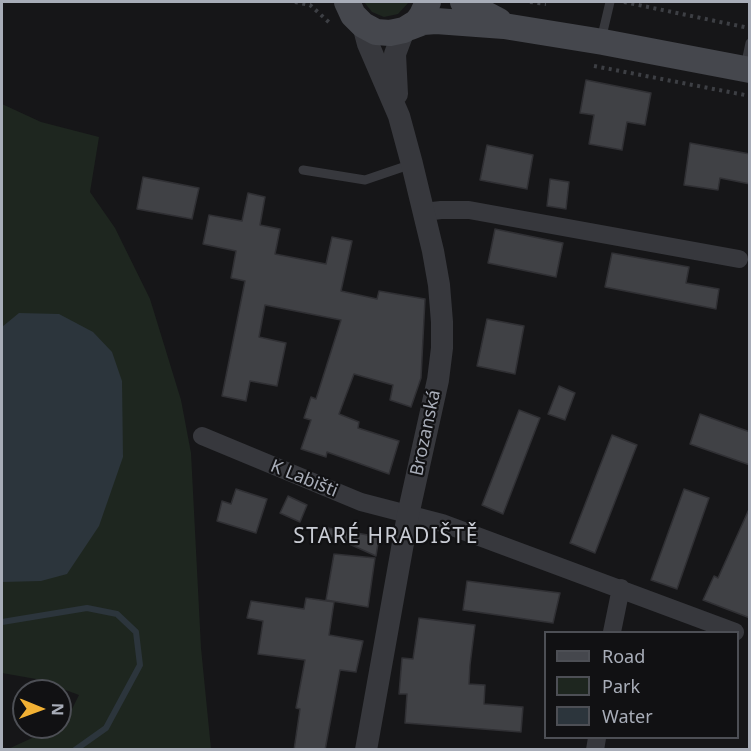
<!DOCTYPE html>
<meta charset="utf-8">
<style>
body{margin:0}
#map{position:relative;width:751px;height:751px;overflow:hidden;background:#161618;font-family:"Noto Sans",sans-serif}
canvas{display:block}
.frame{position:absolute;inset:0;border:3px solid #a8adb8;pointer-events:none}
.legend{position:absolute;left:544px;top:631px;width:195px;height:108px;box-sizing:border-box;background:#111113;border:2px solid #4d4f55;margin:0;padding:8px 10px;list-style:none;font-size:18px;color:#a8adb8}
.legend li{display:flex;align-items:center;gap:12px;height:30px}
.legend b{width:30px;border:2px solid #4d4f55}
.north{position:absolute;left:12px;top:679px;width:60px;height:60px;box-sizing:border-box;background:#111113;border:2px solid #4d4f55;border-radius:50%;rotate:91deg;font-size:16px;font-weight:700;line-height:24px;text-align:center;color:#a8adb8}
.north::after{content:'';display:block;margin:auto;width:21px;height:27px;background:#f2b134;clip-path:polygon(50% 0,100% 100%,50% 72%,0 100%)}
</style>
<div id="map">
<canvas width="751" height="751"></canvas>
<div class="frame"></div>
<ul class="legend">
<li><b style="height:8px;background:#45474d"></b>Road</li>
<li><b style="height:16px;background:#1e261f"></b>Park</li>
<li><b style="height:16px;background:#2c353c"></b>Water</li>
</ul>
<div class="north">N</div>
</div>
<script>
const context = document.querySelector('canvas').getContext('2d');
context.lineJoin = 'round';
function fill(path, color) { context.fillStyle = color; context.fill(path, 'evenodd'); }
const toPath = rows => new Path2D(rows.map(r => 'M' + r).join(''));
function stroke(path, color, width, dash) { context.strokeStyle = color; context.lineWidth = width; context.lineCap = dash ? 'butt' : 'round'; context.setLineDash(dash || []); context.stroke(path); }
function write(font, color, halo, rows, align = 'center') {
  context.font = font + ' "Noto Sans",sans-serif'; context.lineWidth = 4.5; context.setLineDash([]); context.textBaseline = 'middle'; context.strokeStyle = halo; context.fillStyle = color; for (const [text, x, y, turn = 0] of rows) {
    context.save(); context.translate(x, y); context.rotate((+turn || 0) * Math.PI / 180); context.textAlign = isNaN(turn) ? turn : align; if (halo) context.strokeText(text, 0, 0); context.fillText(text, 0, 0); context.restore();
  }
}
fill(toPath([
 [364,2,409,2,398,14,384,17,372,12],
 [2,104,41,122,99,137,90,192,115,228,150,299,181,400,191,453,201,648,211,749,8,749,65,723,79,695,36,679,2,673]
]), '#1e261f');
fill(toPath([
 [19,313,59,314,93,332,112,352,122,381,123,457,99,526,67,574,41,581,2,582,2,327]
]), '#2c353c');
stroke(toPath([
 [2,622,87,608,117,614,136,632,140,665,106,728,75,750]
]), '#2c353c', 6);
const building = toPath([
 [586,80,651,93,645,125,627,122,622,150,589,144,594,115,580,113,586,80],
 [690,143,750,154,750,184,720,178,718,190,684,185,690,143],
 [487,145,533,155,527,189,480,180,487,145],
 [143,177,199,188,192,219,137,209,143,177],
 [550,179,569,182,566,209,547,206,550,179],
 [248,193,265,197,260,225,280,229,275,254,326,264,332,237,352,241,341,291,377,299,379,291,425,299,421,378,411,407,390,400,393,385,354,374,339,414,359,422,358,428,399,441,389,474,327,452,326,457,301,449,311,420,304,418,311,397,316,399,341,320,265,305,259,337,286,343,277,386,250,381,246,401,222,396,245,281,231,278,236,251,203,244,209,215,242,221,248,193],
 [495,229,563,243,556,277,488,263,495,229],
 [612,253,689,267,686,283,719,289,716,309,605,287,612,253],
 [487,319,524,326,515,374,477,366,487,319],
 [559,386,575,393,565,420,548,414,559,386],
 [519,410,540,418,503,514,482,505,519,410],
 [700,414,750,432,750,465,690,444,700,414],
 [612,435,637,445,595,553,570,543,612,435],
 [236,489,267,499,256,533,217,521,222,501,231,504,236,489],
 [684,489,709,498,677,589,651,580,684,489],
 [288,496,307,505,300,522,280,513,288,496],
 [750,507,750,618,703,600,714,576,718,578,750,507],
 [328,528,379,537,376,556,327,534,328,528],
 [334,554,375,558,368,607,326,600,334,554],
 [467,581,560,593,553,623,463,610,467,581],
 [306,598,334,602,329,635,363,641,356,672,340,670,325,750,294,750,300,709,296,708,305,660,258,654,263,621,247,618,251,601,304,609,306,598],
 [419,618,475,625,470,665,469,684,485,685,484,704,523,707,521,732,405,723,407,694,399,694,402,658,413,659,419,618]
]);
fill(building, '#404145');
stroke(building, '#303034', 1.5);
stroke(toPath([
 [295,2,310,5,331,24],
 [530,2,546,4],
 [624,2,749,28],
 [594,66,750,96]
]), '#3d3f44', 4, [3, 4.5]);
stroke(toPath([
 [601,40,610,2],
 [745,67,750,43],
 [303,170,365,180,412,164]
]), '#37383d', 9);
stroke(toPath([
 [424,212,441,210,469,210,739,259],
 [202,436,361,502,442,523,735,632],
 [612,632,621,588],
 [595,750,597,738]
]), '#37383d', 18);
stroke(toPath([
 [363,25,368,44,399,116,412,164,433,251,439,285,442,322,442,348,438,380,408,515,366,750],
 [397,94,395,54,404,30]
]), '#37383d', 22);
stroke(toPath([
 [347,2,353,15,363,25,376,32,390,33,404,30,417,22,422,15,428,2],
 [463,2,499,21],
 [410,27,423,22,436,21,504,26,603,42,750,70]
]), '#45474d', 26);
write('18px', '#a8adb8', '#111113', [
 ["Brozanská",426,433,-78],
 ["K Labišti",304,479,22]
]);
context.letterSpacing = '1.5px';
write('21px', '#c9ccd4', '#111113', [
 ["STARÉ HRADIŠTĚ",386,537]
]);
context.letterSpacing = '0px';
</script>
